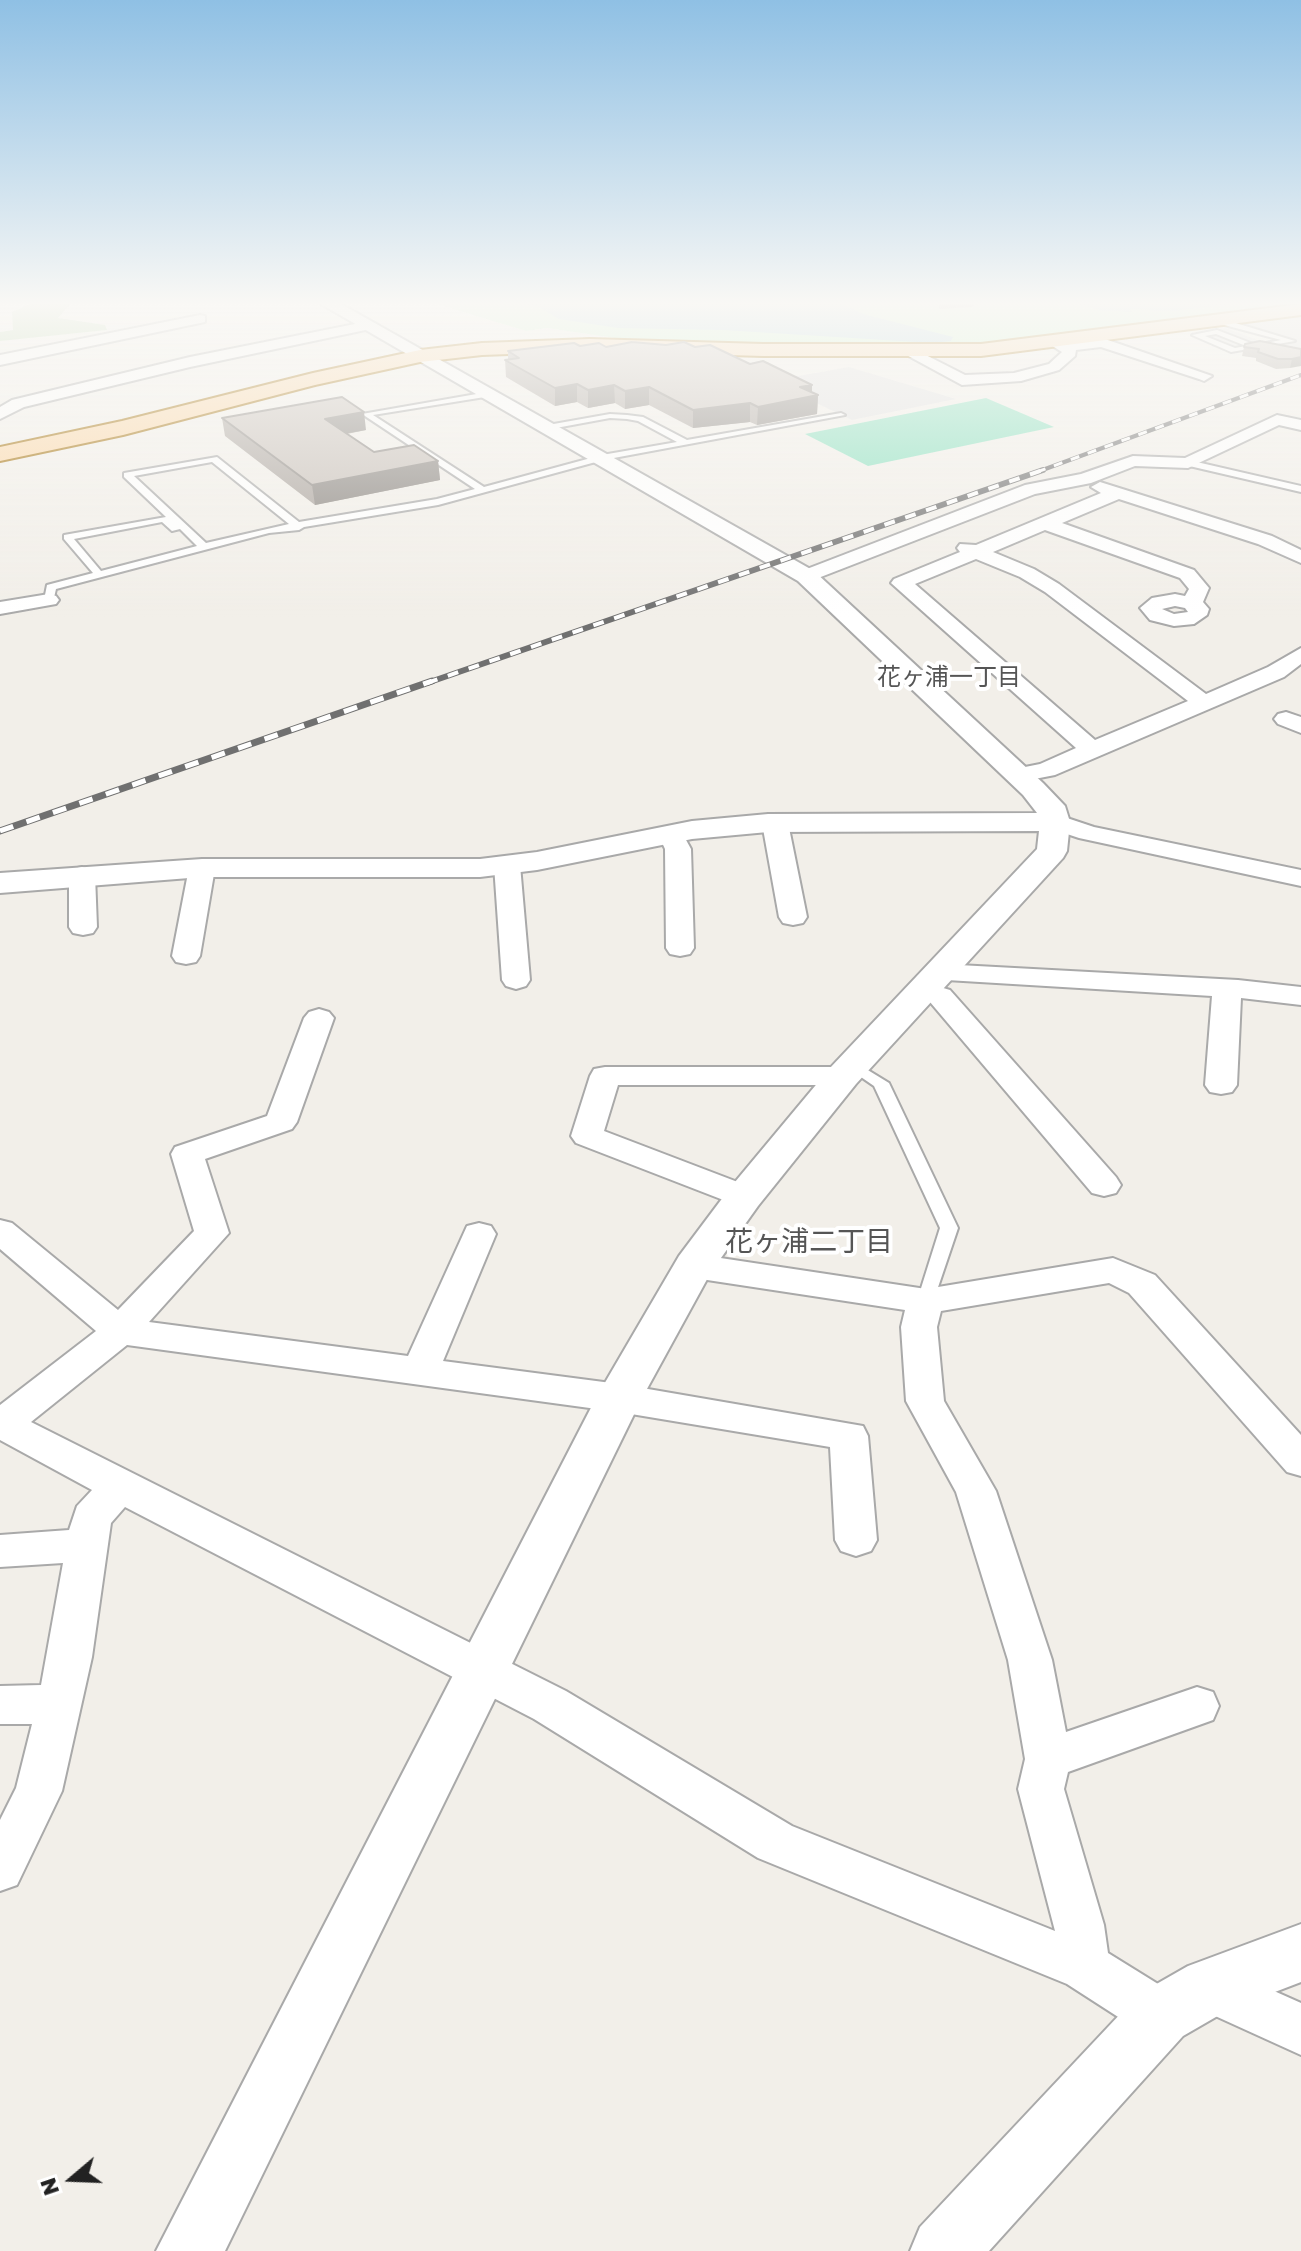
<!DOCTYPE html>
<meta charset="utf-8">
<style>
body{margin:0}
#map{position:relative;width:1301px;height:2251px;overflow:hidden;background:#f2efe9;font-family:"Golos Text",sans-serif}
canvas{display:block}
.north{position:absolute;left:32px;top:2139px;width:80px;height:80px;-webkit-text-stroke:6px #fff;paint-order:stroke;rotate:251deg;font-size:22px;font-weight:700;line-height:32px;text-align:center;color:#222}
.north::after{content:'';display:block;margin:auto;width:28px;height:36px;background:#222;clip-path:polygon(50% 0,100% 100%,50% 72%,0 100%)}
</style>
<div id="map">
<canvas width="1301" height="2251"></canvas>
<div class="north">N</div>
</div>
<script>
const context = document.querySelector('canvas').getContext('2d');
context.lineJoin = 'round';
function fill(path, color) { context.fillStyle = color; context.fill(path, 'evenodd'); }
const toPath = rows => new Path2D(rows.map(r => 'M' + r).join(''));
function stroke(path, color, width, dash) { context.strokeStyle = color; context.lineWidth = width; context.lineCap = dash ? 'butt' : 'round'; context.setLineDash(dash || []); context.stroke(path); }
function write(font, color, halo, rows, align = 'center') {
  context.font = font + ' "Golos Text","Noto Sans JP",sans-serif'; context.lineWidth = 8; context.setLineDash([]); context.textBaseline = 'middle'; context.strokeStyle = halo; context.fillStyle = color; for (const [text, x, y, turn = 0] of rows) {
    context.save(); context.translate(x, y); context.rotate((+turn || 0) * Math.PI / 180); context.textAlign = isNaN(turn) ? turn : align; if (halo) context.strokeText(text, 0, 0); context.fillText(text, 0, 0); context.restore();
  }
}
fill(toPath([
 [30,304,70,304,58,318,105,325,107,330,0,341,0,332,13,330,12,312]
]), '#add19e');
fill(toPath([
 [437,304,1301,304,1301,305,1037,342,868,350,615,338,547,328,526,331]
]), '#c8facc');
fill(toPath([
 [986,398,1054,427,868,466,805,434]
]), '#88e0be');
fill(toPath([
 [1301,314,1301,351,1282,345,1236,352,1190,334,1226,328,1263,342,1274,339,1229,325],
 [849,367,956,399,852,420,770,381]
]), '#e2e2e2');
fill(toPath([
 [527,304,843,304,863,314,953,337,951,341,933,343,723,330,618,328,559,319,539,307],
 [1080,304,1232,304,1172,311,1129,309,1133,312,1099,310]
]), '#aad3df');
const service = toPath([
 [1213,318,1219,318,1295,341,1231,352,1192,335,1217,330,1256,345,1281,340,1213,322,1213,318],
 [1216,334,1246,346,1235,348,1205,336,1216,334],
 [488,392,491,396,373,415,484,487,602,455,677,442,638,421,627,419,610,418,545,430,544,428,548,425,610,414,627,415,643,417,687,440,841,413,845,415,603,460,438,505,304,527,299,530,269,533,56,589,53,602,44,600,47,585,93,573,64,539,64,535,166,517,124,477,124,473,217,457,299,522,437,499,475,489,362,414,488,392],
 [212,462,289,524,206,543,134,476,212,462],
 [162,522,172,531,180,529,197,546,101,571,74,539,162,522],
 [1188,460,1301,486,1301,492,1185,465,1184,463,1188,460],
 [853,1061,889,1083,958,1228,932,1305,920,1305,917,1301,940,1228,874,1086,845,1066,853,1061]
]);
const minor = toPath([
 [200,315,205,316,205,322,0,365,0,355,200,315],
 [370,321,377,325,375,328,190,367,24,407,0,419,0,407,12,400,190,357,370,321],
 [1053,338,1068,342,1102,338,1212,376,1204,381,1199,379,1101,347,1076,350,1075,356,1059,370,1021,381,962,385,901,352,909,347,914,349,965,375,1014,373,1049,364,1062,352,1046,342,1053,338],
 [1277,415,1301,420,1301,430,1279,425,1188,468,1135,466,1091,483,1035,494,813,580,799,580,796,576,799,572,1025,485,1081,474,1133,456,1185,458,1277,415],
 [1100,482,1272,536,1301,550,1301,563,1258,544,1119,499,1062,523,1194,570,1209,588,1203,602,1209,609,1207,615,1194,624,1174,626,1150,620,1140,608,1152,598,1175,594,1185,596,1189,589,1180,578,1045,530,993,552,1034,569,1059,584,1206,694,1268,667,1301,648,1301,664,1284,677,1055,775,1019,782,1010,780,1007,775,1010,770,1040,764,1076,748,891,583,894,579,960,552,957,548,960,544,976,545,1101,493,1091,487,1100,482],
 [976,559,1020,577,1045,592,1188,701,1095,740,915,584,976,559],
 [1175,606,1185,608,1188,612,1174,614,1162,609,1175,606],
 [49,594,56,596,59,600,56,604,0,614,0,602,49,594],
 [1286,712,1301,717,1301,733,1278,724,1274,719,1278,714,1286,712],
 [1055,814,1094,827,1301,870,1301,886,1079,838,1046,827,1042,822,1046,817,1055,814],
 [775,815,784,818,788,823,807,917,803,923,793,925,783,923,779,917,762,823,766,818,775,815],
 [671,826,680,829,691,849,694,948,690,954,680,956,670,954,666,948,665,849,658,834,662,829,671,826],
 [507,857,516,859,520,865,530,980,526,986,516,989,506,986,502,980,494,865,498,859,507,857],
 [202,860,211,862,215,868,200,956,196,962,186,964,176,962,172,956,189,868,193,862,202,860],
 [82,867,91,869,95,875,97,927,93,933,83,935,73,933,69,927,69,875,73,869,82,867],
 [940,964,1238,980,1301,987,1301,1005,1241,998,1237,1085,1232,1092,1221,1094,1210,1092,1205,1085,1212,996,930,979,926,973,930,967,940,964],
 [923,982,950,990,1116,1177,1121,1185,1116,1193,1104,1196,1092,1193,930,1002,913,997,908,991,913,985,923,982],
 [319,1009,329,1012,334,1018,297,1122,292,1129,205,1159,229,1233,149,1322,408,1356,467,1226,479,1223,491,1226,496,1234,443,1361,619,1384,863,1426,868,1436,877,1540,871,1551,856,1556,841,1551,835,1540,830,1447,619,1412,127,1345,31,1422,566,1691,792,1826,1055,1931,1018,1789,1025,1759,1008,1660,956,1492,906,1401,901,1327,905,1310,694,1278,682,1274,676,1266,682,1258,694,1254,926,1289,1113,1258,1155,1275,1301,1435,1301,1476,1287,1472,1129,1293,1109,1283,941,1311,937,1327,944,1401,996,1491,1052,1660,1066,1732,1197,1687,1213,1692,1219,1706,1213,1720,1068,1772,1064,1789,1104,1925,1108,1953,1179,1997,1187,2015,1179,2033,1161,2041,1143,2033,1067,1984,758,1858,534,1719,125,1507,111,1523,92,1657,62,1791,17,1885,0,1891,0,1820,16,1788,32,1724,0,1724,0,1686,41,1685,63,1563,0,1567,0,1535,69,1530,77,1506,92,1490,0,1440,0,1405,96,1331,0,1249,0,1220,12,1223,118,1310,194,1231,171,1154,175,1147,267,1116,304,1018,309,1012,319,1009],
 [605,1067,843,1067,854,1069,858,1076,854,1083,843,1085,618,1085,604,1131,756,1189,761,1197,756,1205,744,1208,576,1143,571,1136,590,1076,594,1069,605,1067],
 [1209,1962,1301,2003,1301,2055,1191,2005,1184,1987,1191,1969,1209,1962]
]);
const tertiary = toPath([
 [321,304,341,304,814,571,1043,783,1065,806,1070,822,1067,851,1063,858,856,1084,758,1206,711,1272,642,1398,225,2251,156,2251,596,1398,679,1256,730,1188,830,1068,1037,849,1039,831,768,832,692,839,537,870,480,877,202,877,0,893,0,873,202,859,480,859,537,852,692,821,768,814,1037,813,1023,795,798,581,321,304],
 [1301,1924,1301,1982,1228,2010,1183,2036,989,2251,910,2251,920,2227,1139,1994,1188,1966,1301,1924]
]);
const primary = toPath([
 [1301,304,1301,315,981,356,763,356,590,351,482,355,420,362,315,385,123,435,0,461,0,447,122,421,313,373,420,350,482,343,590,339,763,344,981,344,1301,304]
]);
stroke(service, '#a9a9a9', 4);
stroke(minor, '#a9a9a9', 4);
stroke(tertiary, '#a9a9a9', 4);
stroke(primary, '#a06b00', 4);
fill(service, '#fff');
fill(minor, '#fff');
fill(tertiary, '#fff');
fill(primary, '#fcd6a4');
const railFar2 = toPath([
 [1037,472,1301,375]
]);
const railFar1 = toPath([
 [427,683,1043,470]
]);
const rail = toPath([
 [0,831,432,681]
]);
stroke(railFar2, '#707070', 4);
stroke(railFar1, '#707070', 6);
stroke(rail, '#707070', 7);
stroke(railFar2, '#fff', 3, [9]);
stroke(railFar1, '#fff', 4, [11]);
stroke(rail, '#fff', 5, [14]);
fill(toPath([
 [580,346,695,347,818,395,817,414,757,425,750,422,693,428,649,405,625,409,615,403,588,408,577,402,555,406,506,377,505,360,508,359,508,351],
 [1244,347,1301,349,1290,368,1276,369,1256,361,1256,358,1242,356],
 [222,418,366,430,347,434,374,452,438,461,440,480,315,505,225,436]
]), '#aba49e');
fill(toPath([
 [939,304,974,304,973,307,939,309],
 [1301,357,1301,366,1290,368,1292,359],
 [577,384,577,402,555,406,555,388],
 [614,385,615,403,588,408,588,390],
 [812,385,812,397,818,395,817,414,757,425,758,407,800,387],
 [649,387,649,405,625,409,625,391],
 [750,403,750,422,693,428,693,410],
 [364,412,366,430,327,437,325,419],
 [438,461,440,480,315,505,312,485]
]), '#8b8681');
const building = toPath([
 [1260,341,1301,349,1301,357,1292,359,1278,359,1258,352,1259,349,1244,347,1245,344,1260,341],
 [632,342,666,345,684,342,695,347,710,345,750,364,763,361,812,385,800,387,818,395,758,407,750,403,693,410,649,387,625,391,614,385,588,390,577,384,555,388,505,360,519,358,508,351,574,343,580,346,599,343,606,347,632,342],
 [342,397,364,412,325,419,374,452,414,445,438,461,312,485,222,418,342,397]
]);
fill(building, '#c7bfb8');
stroke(building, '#8b8681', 2);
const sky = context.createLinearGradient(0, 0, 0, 619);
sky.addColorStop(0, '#8fc0e4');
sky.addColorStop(0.49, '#f9f8f5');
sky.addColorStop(1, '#f9f8f500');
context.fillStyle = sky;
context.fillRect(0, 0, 1301, 619);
write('24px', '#555', '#fff', [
 ["花ヶ浦一丁目",949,677]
]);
write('28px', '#555', '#fff', [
 ["花ヶ浦二丁目",809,1242]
]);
</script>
